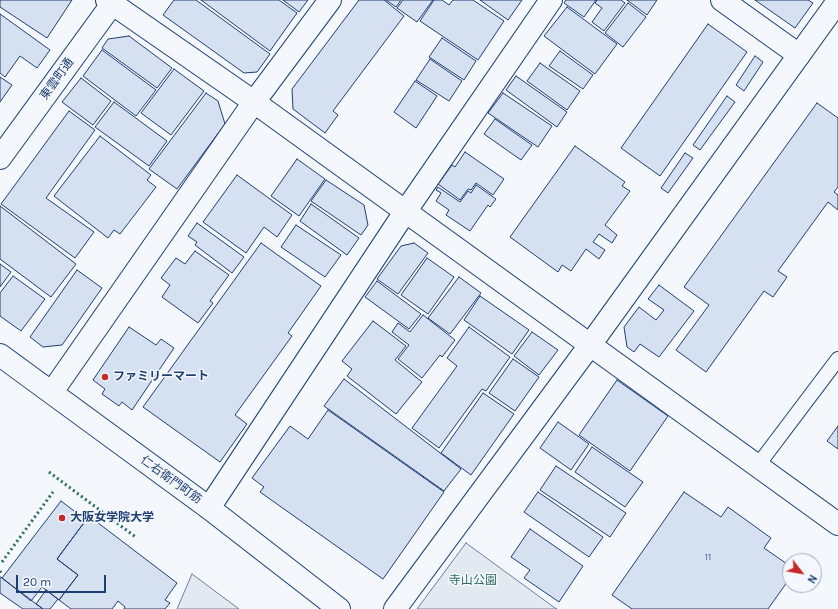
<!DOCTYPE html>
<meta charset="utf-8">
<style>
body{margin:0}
#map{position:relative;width:838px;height:609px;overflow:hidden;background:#f4f7fb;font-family:Karla,sans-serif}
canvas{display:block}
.north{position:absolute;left:782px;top:553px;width:40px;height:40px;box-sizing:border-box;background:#f4f7fb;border:1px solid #9eadc5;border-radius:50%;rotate:121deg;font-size:11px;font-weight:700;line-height:16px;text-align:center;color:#1d3f73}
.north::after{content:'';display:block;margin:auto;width:14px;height:18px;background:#c62828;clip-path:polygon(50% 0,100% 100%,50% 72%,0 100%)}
.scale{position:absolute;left:16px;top:575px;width:90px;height:18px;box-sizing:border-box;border:2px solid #1d3f73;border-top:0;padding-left:5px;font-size:12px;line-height:14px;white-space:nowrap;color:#1d3f73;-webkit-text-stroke:3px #f4f7fb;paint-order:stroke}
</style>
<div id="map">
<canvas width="838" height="609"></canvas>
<div class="north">N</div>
<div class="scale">20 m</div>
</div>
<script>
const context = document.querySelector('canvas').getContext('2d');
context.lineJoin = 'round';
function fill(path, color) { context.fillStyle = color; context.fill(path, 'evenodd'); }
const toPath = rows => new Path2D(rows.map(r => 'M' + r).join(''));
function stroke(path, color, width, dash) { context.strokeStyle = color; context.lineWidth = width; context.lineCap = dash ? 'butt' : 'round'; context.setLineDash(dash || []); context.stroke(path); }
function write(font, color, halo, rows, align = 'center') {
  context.font = font + ' Karla,"Noto Sans JP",sans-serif'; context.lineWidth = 3; context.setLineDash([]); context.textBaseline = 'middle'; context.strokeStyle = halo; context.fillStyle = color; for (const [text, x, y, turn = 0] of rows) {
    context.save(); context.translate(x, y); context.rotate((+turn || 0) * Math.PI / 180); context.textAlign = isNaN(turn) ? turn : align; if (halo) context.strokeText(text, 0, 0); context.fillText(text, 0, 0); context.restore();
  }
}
const green = toPath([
 [466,543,555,608,557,609,417,609,466,543],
 [192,574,239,609,177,609,192,574]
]);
fill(green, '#e3e9f0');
stroke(green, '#687fa3', 1);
const building = toPath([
 [0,0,72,0,47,38,0,7,0,0],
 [174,0,196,0,270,54,257,72,244,73,163,15,174,0],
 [201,0,279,0,297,13,270,51,201,0],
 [283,0,308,0,299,12,283,0],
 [359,0,384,0,404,16,333,111,338,115,325,133,293,109,292,89,359,0],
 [386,0,401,0,396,7,386,0],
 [403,0,433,0,417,22,397,8,403,0],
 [434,0,442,0,449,5,453,0,473,0,504,21,478,60,420,21,434,0],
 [480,0,522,0,508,20,480,0],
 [566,0,596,0,584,17,564,3,566,0],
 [597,0,621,0,625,3,604,31,592,22,602,8,595,3,597,0],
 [627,0,657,0,647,15,627,0],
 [755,0,808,0,813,3,795,28,755,0],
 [628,3,646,17,623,47,605,33,628,3],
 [567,7,617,44,595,74,544,36,567,7],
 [0,14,50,50,37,68,20,56,5,77,0,73,0,14],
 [708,24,747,52,660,176,621,148,708,24],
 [129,36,172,68,157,88,102,48,108,39,129,36],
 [442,38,476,61,464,80,429,57,442,38],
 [102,50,156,90,136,116,83,76,102,50],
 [560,51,593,75,583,89,549,66,560,51],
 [755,56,763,62,744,91,736,85,755,56],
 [430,59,462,81,449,101,416,80,430,59],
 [540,63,580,91,567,110,527,81,540,63],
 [174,69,204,91,171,135,141,113,174,69],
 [516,76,567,112,557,127,506,90,516,76],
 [0,77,12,85,0,102,0,77],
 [81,78,111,101,93,125,62,102,81,78],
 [415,81,437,96,416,128,394,112,415,81],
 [206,93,218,101,225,124,177,189,149,169,206,93],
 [503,93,552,126,538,147,488,113,503,93],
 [727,96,735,102,700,150,693,145,727,96],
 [114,102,167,141,149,166,95,127,114,102],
 [817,103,838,118,838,187,834,192,838,195,838,210,828,202,778,271,787,277,773,297,764,291,706,372,676,350,709,305,684,287,817,103],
 [69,111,95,130,46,198,94,232,75,258,1,204,69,111],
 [495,119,532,145,521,160,484,134,495,119],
 [100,136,151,175,147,180,156,187,120,234,114,230,108,238,54,196,100,136],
 [575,146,625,182,622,186,630,191,605,225,617,235,612,243,599,234,593,242,605,250,599,259,586,249,571,271,562,265,558,272,510,237,575,146],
 [465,152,504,179,493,195,476,183,471,190,468,189,460,200,438,184,452,165,455,167,465,152],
 [685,153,693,158,668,193,661,188,685,153],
 [297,159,325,179,299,216,271,196,297,159],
 [237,175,292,215,277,237,264,227,246,253,203,222,237,175],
 [326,180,364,205,368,225,361,235,311,201,326,180],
 [476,185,496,199,490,207,488,205,470,231,446,215,449,210,436,201,441,193,436,190,438,187,460,202,468,191,471,193,476,185],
 [311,204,359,238,347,255,300,221,311,204],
 [0,206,76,264,51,297,0,259,0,206],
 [197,223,244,257,232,273,195,245,197,242,188,236,197,223],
 [296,225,341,255,325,277,281,247,296,225],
 [261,243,321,286,288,333,292,336,235,415,247,424,220,462,143,407,261,243],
 [414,243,428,253,398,294,377,279,401,246,414,243],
 [195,251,229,275,210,301,213,303,198,323,162,297,170,285,161,278,176,258,185,264,195,251],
 [427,258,454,277,428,314,401,295,427,258],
 [0,264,11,272,0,287,0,264],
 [77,270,102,288,62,345,43,347,30,337,77,270],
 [13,276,45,299,21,331,0,316,0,293,13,276],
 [459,277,481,293,450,334,428,318,459,277],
 [377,281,421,314,409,329,365,297,377,281],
 [659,285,694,311,659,357,640,344,634,352,627,347,624,327,639,307,656,320,664,310,648,299,659,285],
 [480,296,529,330,512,354,464,320,480,296],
 [423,315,455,340,442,357,440,355,422,378,398,359,409,345,392,332,398,323,410,332,423,315],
 [373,321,406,346,395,360,422,382,396,414,347,376,352,369,342,361,373,321],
 [129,327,156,345,161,339,174,348,132,410,122,402,119,406,102,394,105,389,93,380,129,327],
 [469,327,510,357,486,391,482,389,439,448,412,428,457,366,447,358,469,327],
 [532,332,558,350,539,375,514,356,532,332],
 [513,359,539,377,515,411,489,393,513,359],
 [344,379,461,469,444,491,324,406,344,379],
 [617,380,668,416,630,471,579,435,617,380],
 [483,393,514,414,471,475,441,453,483,393],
 [328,410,444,492,383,579,260,492,264,487,252,478,290,426,308,439,328,410],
 [558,422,589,444,571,470,540,448,558,422],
 [838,426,838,449,827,441,838,426],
 [592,447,643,482,625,507,575,472,592,447],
 [556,466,626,513,610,537,540,490,556,466],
 [538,492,603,537,589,557,524,512,538,492],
 [684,492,721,517,728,507,771,538,764,548,790,566,790,578,768,609,632,609,612,595,684,492],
 [61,501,86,520,57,559,78,575,59,600,42,587,31,601,2,578,61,501],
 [89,516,177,583,165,600,170,603,165,609,124,609,125,607,118,601,112,609,71,609,59,600,78,575,57,559,89,516],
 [530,529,583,566,559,602,524,578,530,570,511,557,530,529],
 [0,577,2,578,43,609,23,609,0,593,0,577],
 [46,590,58,599,50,609,43,609,36,604,46,590]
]);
fill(building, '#d5e0f0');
stroke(building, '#1d3f73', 1);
const lane = toPath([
 [758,465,838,359]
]);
const street = toPath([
 [722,0,799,55],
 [0,158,115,0],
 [52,392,254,102,330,0],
 [209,508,405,212,551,0]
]);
const secondary = toPath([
 [107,0,254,102,838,524],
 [0,355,209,508,339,609],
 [395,609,590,345,838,1]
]);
stroke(lane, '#1d3f73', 16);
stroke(street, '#1d3f73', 24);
stroke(secondary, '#1d3f73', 24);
stroke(lane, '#f4f7fb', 14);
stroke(street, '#f4f7fb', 22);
stroke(secondary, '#f4f7fb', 22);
stroke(toPath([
 [49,472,137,538],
 [2,562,53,492],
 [0,571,1,573]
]), '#2c6c60', 3, [2, 3]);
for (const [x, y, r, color] of [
 [105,377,4,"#c62828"],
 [62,518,4,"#c62828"]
]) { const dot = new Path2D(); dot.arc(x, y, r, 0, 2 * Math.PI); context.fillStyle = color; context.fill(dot); stroke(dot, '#f4f7fb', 1.5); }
write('10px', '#4b6792', null, [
 ["11",708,557]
]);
write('12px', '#1d3f73', '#f4f7fb', [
 ["東雲町通",57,79,-54],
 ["仁右衛門町筋",171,480,36]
]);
write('bold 12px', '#1d3f73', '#f4f7fb', [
 ["ファミリーマート",113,377],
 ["大阪女学院大学",70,518]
], 'left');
write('12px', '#2c6c60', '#f4f7fb', [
 ["寺山公園",473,581]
]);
</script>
